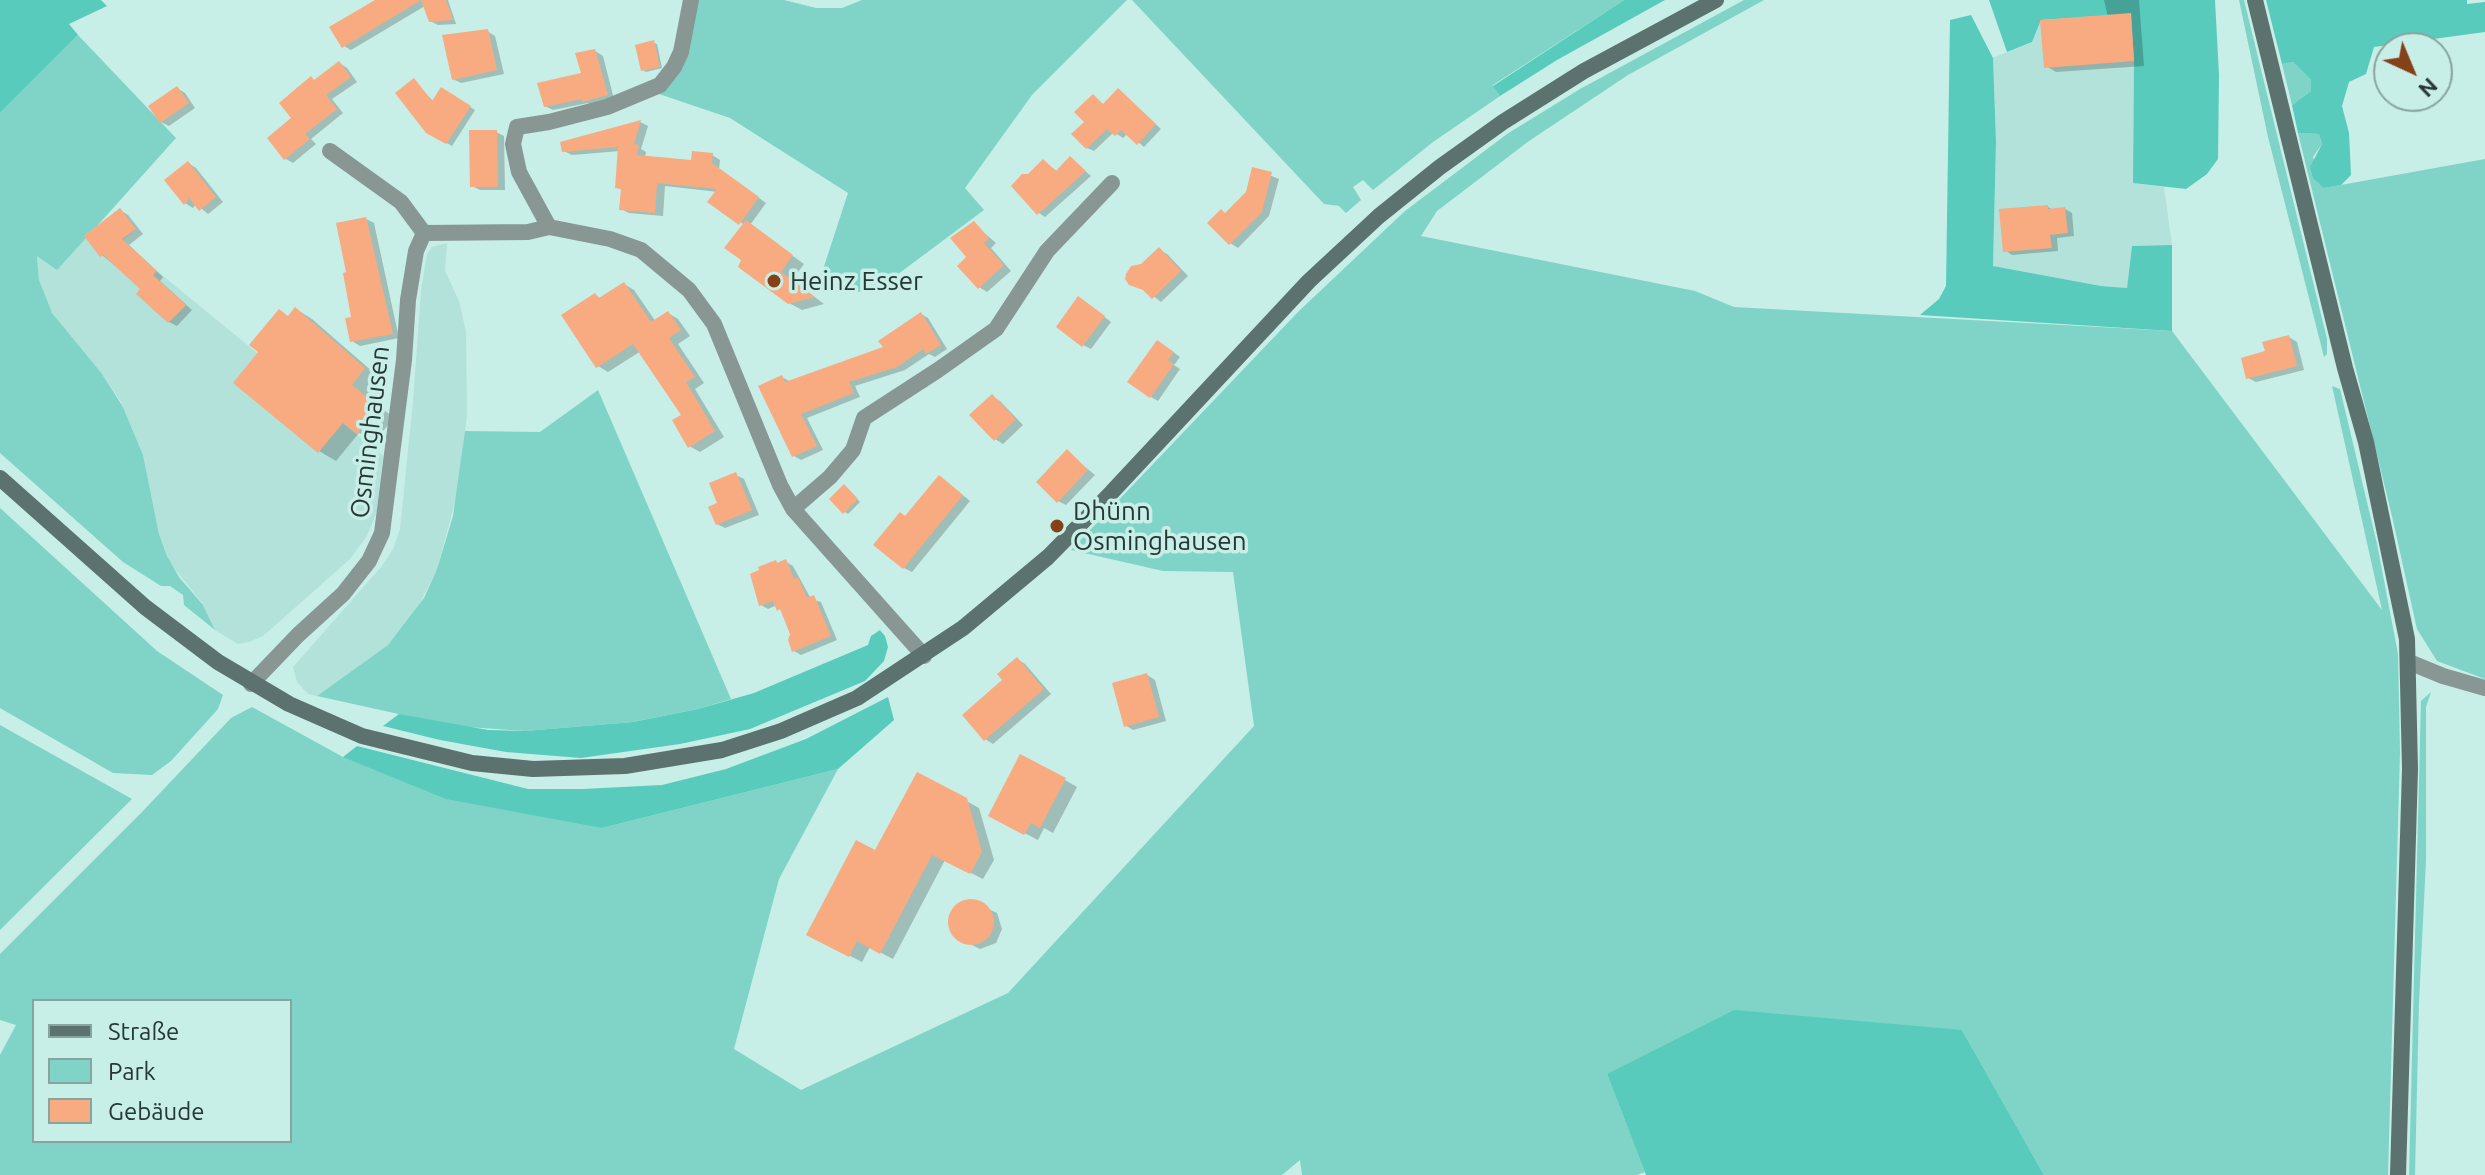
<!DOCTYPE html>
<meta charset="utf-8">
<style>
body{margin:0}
#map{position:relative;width:2485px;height:1175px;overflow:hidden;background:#c7eee7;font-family:Ubuntu,sans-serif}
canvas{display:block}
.legend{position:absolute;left:32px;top:999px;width:260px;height:144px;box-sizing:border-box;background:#c7eee7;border:2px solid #87a59f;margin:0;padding:10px 14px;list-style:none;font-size:24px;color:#273734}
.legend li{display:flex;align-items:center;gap:16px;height:40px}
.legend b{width:40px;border:2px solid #87a59f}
.north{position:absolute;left:2373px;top:32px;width:80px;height:80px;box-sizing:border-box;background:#c7eee7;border:2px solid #87a59f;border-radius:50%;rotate:136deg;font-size:22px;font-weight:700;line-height:32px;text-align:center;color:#273734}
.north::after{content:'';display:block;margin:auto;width:28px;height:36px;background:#854117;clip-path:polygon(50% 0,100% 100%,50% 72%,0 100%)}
</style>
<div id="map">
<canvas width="2485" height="1175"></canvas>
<ul class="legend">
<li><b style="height:10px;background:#5b726e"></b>Straße</li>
<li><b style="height:22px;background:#7fd4c7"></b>Park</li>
<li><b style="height:22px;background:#f8aa81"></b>Gebäude</li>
</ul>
<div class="north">N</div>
</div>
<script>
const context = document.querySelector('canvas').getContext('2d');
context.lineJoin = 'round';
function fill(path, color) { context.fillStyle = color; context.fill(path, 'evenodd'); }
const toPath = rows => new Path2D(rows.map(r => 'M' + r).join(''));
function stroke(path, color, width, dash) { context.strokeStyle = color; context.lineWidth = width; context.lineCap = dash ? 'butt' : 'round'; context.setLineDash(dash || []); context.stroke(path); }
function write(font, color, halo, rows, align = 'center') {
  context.font = font + ' Ubuntu,sans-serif'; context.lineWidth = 7; context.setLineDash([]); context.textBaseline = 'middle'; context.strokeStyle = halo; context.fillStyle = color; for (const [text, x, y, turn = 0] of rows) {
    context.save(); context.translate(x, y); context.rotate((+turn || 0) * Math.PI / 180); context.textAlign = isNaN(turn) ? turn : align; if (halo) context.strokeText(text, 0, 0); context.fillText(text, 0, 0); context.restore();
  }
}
fill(toPath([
 [2131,13,2134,61,2133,183,2164,187,2172,245,2132,246,2127,288,2101,286,1993,266,1996,142,1993,58,2032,42,2040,20],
 [120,208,136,229,123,240,157,271,383,456,377,511,367,536,350,559,263,636,249,642,238,644,215,630,203,604,170,563,159,534,143,455,121,402,102,374,62,327,48,306,39,280,37,255,84,236],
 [447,243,445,271,459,301,466,332,467,414,458,491,437,569,416,611,388,645,317,696,308,694,297,682,293,667,382,566,393,549,400,529,413,402,421,291,427,254,432,247]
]), '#b2e2d9');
fill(toPath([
 [697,0,784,0,816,8,842,8,862,0,1127,0,1032,95,965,188,984,210,874,292,816,291,848,193,730,118,659,94,667,89,683,65],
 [1132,0,1624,0,1493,85,1500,96,1433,142,1373,190,1363,180,1353,187,1361,200,1346,213,1339,206,1324,204],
 [1744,0,1764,0,1628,75,1529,141,1437,211,1421,236,1695,291,1734,307,2172,331,2382,610,2332,386,2340,389,2377,544,2398,654,2400,752,2388,1175,2044,1175,1962,1030,1607,1074,1645,1172,1637,1175,1302,1175,1300,1160,1282,1175,0,1175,0,1055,16,1025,0,1020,0,954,142,812,231,718,252,707,343,757,602,828,838,769,779,879,734,1049,801,1090,1008,993,1254,726,1233,572,1163,571,1071,550,1299,311,1405,211,1507,134,1580,89],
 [34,1001,290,1001,290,1141,34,1141],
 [2239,0,2244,0,2327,339,2327,354,2324,357,2268,137],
 [78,35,176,138,97,226,84,236,86,238,57,270,37,256,39,280,52,313,102,374,123,407,143,455,159,534,167,556,179,577,203,605,215,630,184,605,183,595,170,586,161,586,123,562,0,453,0,113],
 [2293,62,2311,80,2311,91,2292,105,2282,64],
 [2298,133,2319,134,2322,144,2313,157,2324,188,2485,159,2485,679,2437,661,2417,629,2392,516],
 [598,390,731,699,698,709,633,722,525,731,453,726,317,696,388,645,424,598,437,569,453,516,465,431,540,432],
 [0,508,157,651,223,695,218,709,171,761,152,775,113,773,0,708],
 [2431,692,2426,707,2426,860,2419,1002,2415,1175,2409,1175,2421,701],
 [0,725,132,799,0,930]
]), '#7fd4c7');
fill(toPath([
 [0,0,101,0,107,6,69,24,78,35,0,113],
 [1624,0,1665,0,1557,60,1500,96,1493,86],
 [1989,0,2215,0,2219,75,2218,159,2207,174,2186,189,2133,183,2134,61,2131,14,2041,20,2032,42,2007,52],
 [2266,0,2467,0,2467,4,2485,2,2485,32,2374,47,2366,74,2349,82,2342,106,2349,133,2351,175,2341,185,2324,188,2313,178,2310,167,2322,144,2319,134,2298,133,2292,105,2311,91,2311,80,2293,62,2282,64],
 [1971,15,1993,58,1996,142,1993,266,2101,286,2127,288,2132,246,2172,245,2172,331,1920,315,1939,299,1946,286,1950,20],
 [880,630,885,636,888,647,884,661,865,681,750,729,680,744,581,758,506,752,440,740,383,726,399,714,488,730,525,731,633,722,698,709,754,693,868,645,871,636],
 [888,697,894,720,838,769,602,828,446,799,343,757,357,746,528,789,583,789,662,785,726,769,806,739],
 [1734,1010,1962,1030,2044,1175,1646,1175,1607,1074]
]), '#58cbbc');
fill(toPath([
 [378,0,448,0,456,24,438,25,430,21,425,6,351,50,344,46],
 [2104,0,2139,0,2144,66,2056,72,2046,66,2108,17],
 [487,31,495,36,504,74,461,83,453,79],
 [654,43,657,44,662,68,646,72,643,70],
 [595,51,603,56,614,99,592,105,588,103,553,110,545,106,583,75],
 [339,63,347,68,357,82,332,99,343,113,311,139,316,144,293,163,286,159,269,139,294,119,315,81],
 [414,81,433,101,441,89,475,110,452,146,428,132],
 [177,88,185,93,195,108,169,126,161,122],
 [1118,90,1161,129,1144,147,1128,133,1123,138,1114,132,1094,151,1087,148,1086,122,1093,96,1104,105],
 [640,122,648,126,641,149,646,152,645,158,693,162,712,155,720,160,719,169,766,203,750,225,804,264,792,280,824,304,802,310,789,303,744,226,718,192,665,186,663,216,629,213,621,209,623,191,617,187,620,151,572,155,564,151,562,144],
 [496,132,504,136,505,190,480,190,472,186],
 [1071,159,1091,176,1045,217,1039,213,1043,161,1058,172],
 [188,163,196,168,223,202,208,214,196,204,193,208,185,203],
 [1254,169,1279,179,1269,216,1238,248,1230,243],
 [2048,207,2053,210,2065,209,2072,213,2074,236,2057,238,2058,251,2012,255,2005,250],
 [120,210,128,215,143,234,129,245,163,277,160,281,192,310,177,326,169,322,143,289,102,255],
 [366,219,374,223,399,338,360,346,352,341,353,319],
 [974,224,996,243,991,248,1011,271,987,292,979,287,969,257],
 [1159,250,1167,254,1188,276,1161,302,1147,291,1142,266],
 [624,284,634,290,656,322,668,313,678,319,690,336,678,344,704,383,695,389,724,437,700,452,689,446,684,416,641,351,608,372,598,366,595,295,601,299],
 [1087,303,1111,322,1091,349,1083,345],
 [296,309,312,319,381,379,367,396,394,418,374,442,359,433,336,461,319,451,260,352],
 [921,314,928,318,947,349,935,357,929,354,905,370,855,386,860,397,807,418,823,450,801,460,794,456,782,377,789,381,886,348],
 [2289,337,2297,342,2304,370,2256,382,2248,378,2267,353],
 [1165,346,1180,357,1174,365,1180,369,1158,401,1151,397],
 [992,396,1000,401,1023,425,1003,444,995,439],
 [1067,452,1095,475,1066,505,1058,501],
 [736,475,744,479,759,515,725,528,717,524,720,505],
 [947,482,970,501,912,572,904,568],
 [847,488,860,502,848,514,845,512],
 [776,562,779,564,786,562,793,566,811,599,821,602,837,640,801,655,794,651,792,634,783,612,777,605,768,609,761,605],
 [1017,659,1025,664,1051,694,993,744,985,739,1005,681],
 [1147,675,1155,680,1166,721,1133,730,1125,725],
 [918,774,979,808,994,860,983,879,945,860,893,959,870,947,862,962,821,941,876,853],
 [1065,780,1077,787,1053,833,1044,828,1038,840,1003,822],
 [969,900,997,913,1002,929,996,943,980,949,956,937,950,921,956,908]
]), '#0003');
fill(toPath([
 [375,0,446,0,453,20,429,22,421,0,342,48,329,27],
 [2131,13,2134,61,2044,68,2040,20],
 [488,29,497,70,452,80,442,35],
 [654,40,660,67,641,71,635,45],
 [595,49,608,95,582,102,582,99,544,107,537,83,581,73,575,53],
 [339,61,351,77,326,95,337,109,305,134,310,139,284,160,267,138,291,118,279,103,311,76,314,80],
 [414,78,432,101,441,87,471,106,446,144,426,133,395,93],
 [177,86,189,103,160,123,148,106],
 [1118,88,1156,124,1137,145,1121,130,1115,136,1107,129,1086,149,1071,134,1084,122,1074,112,1093,94,1103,104],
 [641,120,634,144,639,145,637,155,691,160,692,151,713,153,712,163,759,197,739,225,707,202,717,189,657,183,655,213,619,210,621,189,615,188,618,147,562,152,560,142],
 [469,130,497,130,498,187,470,187],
 [1070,156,1086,171,1037,215,1011,186,1022,174,1028,174,1043,159,1056,171],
 [188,161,216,197,199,211,189,198,184,205,164,180],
 [1252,167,1272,172,1262,212,1229,245,1207,223,1221,209,1225,213,1246,192],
 [2048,205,2048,209,2065,207,2068,233,2050,235,2052,248,2003,252,1999,209],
 [120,208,136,229,122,239,157,271,153,275,186,305,168,323,136,294,140,289,103,255,100,257,84,236],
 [366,217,393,334,350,342,345,318,351,317,343,273,346,272,336,223],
 [746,220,793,255,781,272,815,297,788,304,738,267,741,260,724,248],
 [974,221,989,238,984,243,1004,265,978,289,957,266,966,257,950,238],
 [1159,247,1181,271,1152,299,1143,290,1129,285,1125,279,1126,274,1131,266,1141,264],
 [624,282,651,322,668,311,681,330,669,338,695,377,686,382,715,431,688,448,672,420,681,415,633,344,596,368,561,315,595,293,599,298],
 [1078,296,1105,316,1082,347,1056,327],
 [295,307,365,368,352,385,379,407,357,434,343,423,318,453,233,383,258,352,249,345,279,309,288,316],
 [921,312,941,345,926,354,923,349,897,367,849,382,854,393,801,414,817,446,792,457,758,386,782,375,785,382,883,347,878,341],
 [2289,335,2297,366,2246,379,2241,358,2265,351,2262,342],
 [1157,340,1174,352,1168,360,1174,364,1150,398,1127,382],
 [992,394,1016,419,994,441,969,415],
 [1067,449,1088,470,1057,503,1036,482],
 [736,472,752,510,716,525,708,507,717,503,709,483],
 [939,475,963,495,903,569,873,545,900,512,905,516],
 [844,484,858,499,843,514,829,499],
 [786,559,794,579,798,577,807,598,814,595,831,636,792,652,788,640,790,634,780,609,777,611,773,601,759,606,750,574,759,570,758,567,776,560,777,563],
 [1017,657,1044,689,984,741,962,715,1002,680,997,674],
 [1147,673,1159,717,1124,727,1112,683],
 [1020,754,1066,778,1040,828,1031,823,1024,835,988,816],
 [917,772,967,798,982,852,970,874,932,855,880,954,857,941,849,957,806,935,856,840,875,850],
 '948 922a23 23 0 1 1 46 0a23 23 0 1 1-46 0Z'
]), '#f8aa81');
stroke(toPath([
 [330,151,401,202,424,233],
 [549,227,519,172,513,144,517,127,549,122,607,107,660,85,674,67,681,52,691,0],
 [793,509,830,477,853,450,864,418,938,370,996,329,1047,251,1112,183],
 [2409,662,2443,676,2485,688],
 [251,684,298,635,343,594,369,561,382,533,404,360,408,300,416,251,424,233,528,232,549,227,610,239,641,250,689,290,714,324,780,485,793,509,924,656]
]), '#889794', 16);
stroke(toPath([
 [2255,0,2345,368,2366,442,2407,639,2410,769,2398,1175],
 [0,478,145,607,218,662,289,704,362,736,472,763,533,769,625,766,722,750,781,731,857,698,963,628,1048,557,1111,493,1309,281,1379,216,1440,167,1503,122,1584,71,1716,0]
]), '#5b726e', 16);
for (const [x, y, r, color] of [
 [774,281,8,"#854117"],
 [1057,526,8,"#854117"]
]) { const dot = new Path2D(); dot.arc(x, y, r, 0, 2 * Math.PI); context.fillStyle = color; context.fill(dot); stroke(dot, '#c7eee7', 3); }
write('26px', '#273734', '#c7eee7', [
 ["Heinz Esser",790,281],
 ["Dhünn",1073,511],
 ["Osminghausen",1073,541]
], 'left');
write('26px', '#273734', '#c7eee7', [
 ["Osminghausen",370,432,-83]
]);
</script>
